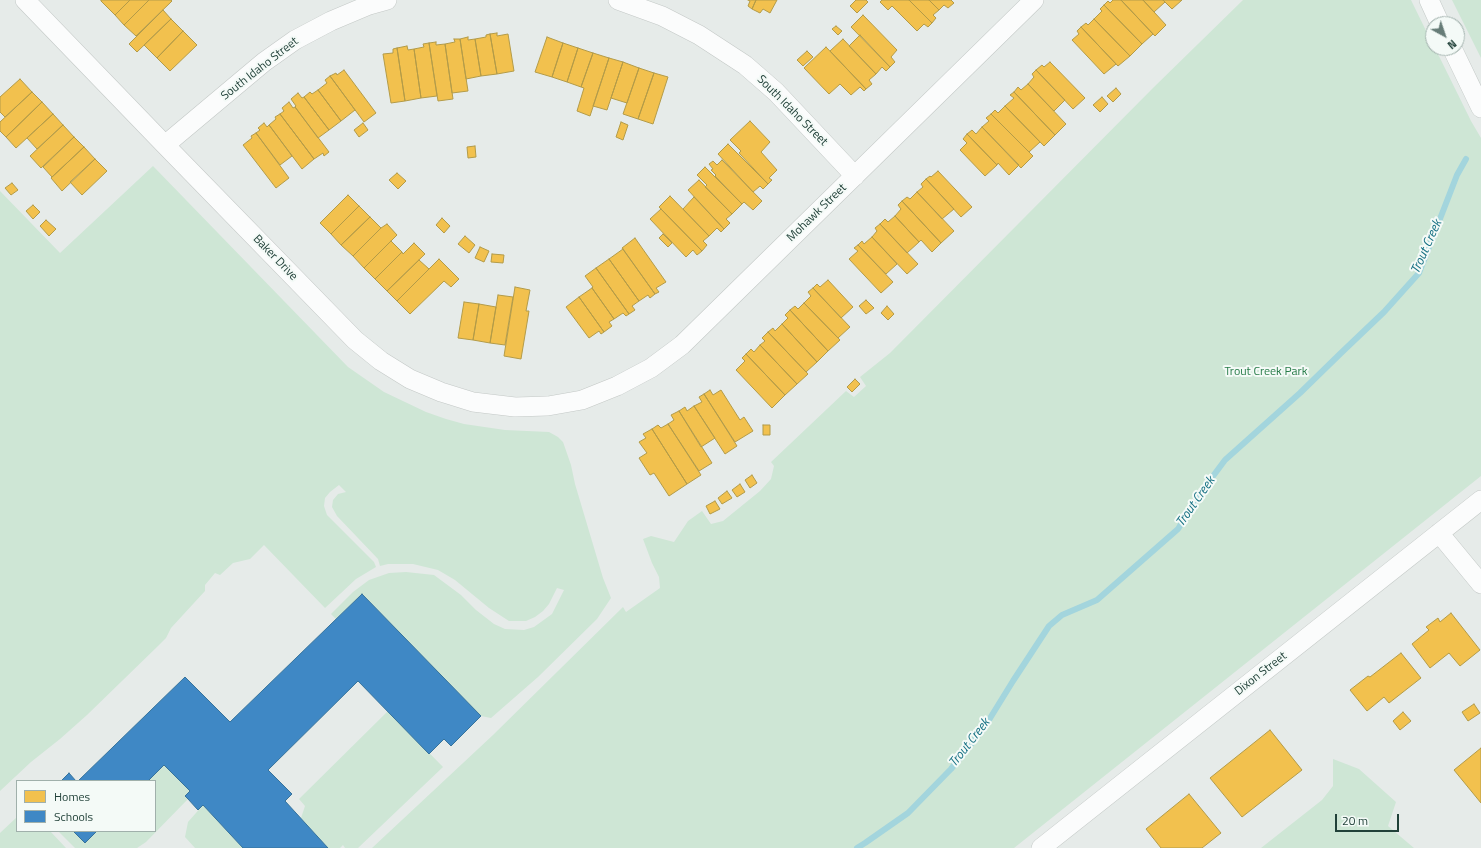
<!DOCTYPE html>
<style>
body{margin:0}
#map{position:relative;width:1481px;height:848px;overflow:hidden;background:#e6ebe9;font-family:"Titillium Web",sans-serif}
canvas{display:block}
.legend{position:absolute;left:16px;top:780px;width:140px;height:52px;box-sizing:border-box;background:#f4faf7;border:1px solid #a0b0ab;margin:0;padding:5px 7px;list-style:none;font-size:12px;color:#214139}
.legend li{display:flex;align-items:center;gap:8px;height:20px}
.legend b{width:20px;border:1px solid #a0b0ab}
.north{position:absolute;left:1425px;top:16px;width:40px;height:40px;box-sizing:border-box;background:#f4faf7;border:1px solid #a0b0ab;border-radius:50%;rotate:140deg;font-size:11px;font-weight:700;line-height:16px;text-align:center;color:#214139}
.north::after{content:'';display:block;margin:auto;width:14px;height:18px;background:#667c77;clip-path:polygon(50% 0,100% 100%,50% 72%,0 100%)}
.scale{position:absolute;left:1335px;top:814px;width:64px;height:18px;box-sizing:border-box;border:2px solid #214139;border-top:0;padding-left:5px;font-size:12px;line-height:14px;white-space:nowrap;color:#214139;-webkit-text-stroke:3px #f4faf7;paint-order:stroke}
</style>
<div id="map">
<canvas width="1481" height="848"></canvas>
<ul class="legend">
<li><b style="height:11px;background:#f2c14e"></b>Homes</li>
<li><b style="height:11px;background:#3f88c5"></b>Schools</li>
</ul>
<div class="north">N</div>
<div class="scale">20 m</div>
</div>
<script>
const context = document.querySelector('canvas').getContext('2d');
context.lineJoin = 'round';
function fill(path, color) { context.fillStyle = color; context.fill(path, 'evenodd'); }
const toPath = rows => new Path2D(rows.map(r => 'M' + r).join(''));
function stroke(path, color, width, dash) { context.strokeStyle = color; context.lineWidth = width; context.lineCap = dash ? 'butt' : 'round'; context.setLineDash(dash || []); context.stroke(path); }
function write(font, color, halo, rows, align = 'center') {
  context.font = font + ' "Titillium Web",sans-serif'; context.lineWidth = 4; context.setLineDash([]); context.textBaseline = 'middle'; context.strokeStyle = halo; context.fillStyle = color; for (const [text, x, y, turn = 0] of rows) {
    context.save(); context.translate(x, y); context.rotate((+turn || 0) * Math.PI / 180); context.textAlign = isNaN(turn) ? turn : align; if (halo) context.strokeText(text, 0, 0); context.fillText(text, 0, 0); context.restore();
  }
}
fill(toPath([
 [1243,0,1411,0,1433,45,1433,48,1435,48,1471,121,1481,138,1481,476,1014,848,372,848,493,735,623,607,626,612,660,588,659,577,652,563,643,539,651,536,674,542,688,521,702,511,711,524,723,521,760,491,771,479,774,466,771,462,846,391,854,397,866,386,860,377,890,353,1154,87],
 [1452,0,1481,0,1481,58],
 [153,166,348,367,384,392,426,412,446,419,464,424,505,430,549,432,558,437,563,442,571,465,575,484,603,578,611,598,597,619,538,677,491,718,481,716,362,594,336,619,331,614,353,592,369,580,389,573,406,572,434,575,461,595,476,610,494,624,505,629,524,630,534,627,552,614,564,590,557,588,549,604,543,611,535,617,526,621,509,621,489,608,455,580,438,570,413,564,388,564,380,566,378,559,337,516,332,507,333,500,338,494,346,492,339,485,330,492,325,498,324,506,327,515,374,562,376,567,356,579,325,608,264,545,250,559,233,563,220,575,215,573,205,585,205,591,171,628,166,638,158,646,87,715,60,739,31,762,0,791,0,191,60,253],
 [388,711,443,767,358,848,345,848,343,845,340,848,328,848,301,818,305,806,299,799],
 [1333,759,1359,769,1396,802,1388,826,1414,848,1261,848,1322,800,1333,786],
 [164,765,190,791,185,796,188,799,146,842,137,848,75,848,58,831,155,831,155,781,148,781],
 [203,805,243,848,195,848,185,837,188,822],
 [17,817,17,831,50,831,66,848,0,848,0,833]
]), '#cee6d5');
const homes = toPath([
 [101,0,130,0,115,15,101,1,101,0],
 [130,0,149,0,124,25,115,15,130,0],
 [149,0,171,0,172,1,136,36,124,25,149,0],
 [748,0,756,0,752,9,748,6,750,1,748,0],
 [756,0,777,0,770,13,763,9,760,13,752,9,756,0],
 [856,0,866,0,868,2,857,13,850,6,856,0],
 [882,0,909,0,932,23,928,27,924,24,917,31,892,6,888,10,880,2,882,0],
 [909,0,929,0,939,10,933,15,936,18,932,23,909,0],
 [929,0,951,0,954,3,948,8,944,5,939,10,929,0],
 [1113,0,1121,0,1153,34,1142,44,1104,5,1108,1,1110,3,1113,0],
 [1121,0,1143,0,1166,25,1155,36,1121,0],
 [1143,0,1163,0,1165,2,1154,12,1143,0],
 [1163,0,1182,0,1172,9,1163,0],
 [1104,5,1142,44,1130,56,1094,19,1102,11,1100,9,1104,5],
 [163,10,171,19,137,52,129,44,163,10],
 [863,15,897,50,891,57,895,62,890,67,851,27,863,15],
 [171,19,183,31,157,58,144,45,171,19],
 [1094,19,1130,56,1118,66,1081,27,1086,23,1088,25,1094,19],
 [836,26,842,31,838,35,832,29,836,26],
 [1081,27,1116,64,1104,74,1072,40,1079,34,1077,31,1081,27],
 [183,31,197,45,170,71,157,58,183,31],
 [497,33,497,36,508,34,514,71,497,74,490,34,497,33],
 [490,34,497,74,481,76,475,39,486,37,486,35,490,34],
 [860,35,890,67,886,71,882,67,876,74,849,46,860,35],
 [468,37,468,40,475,39,481,76,466,79,460,39,468,37],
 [547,37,563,43,552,77,535,72,547,37],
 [454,39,460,39,468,91,452,93,445,44,455,42,454,39],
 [843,39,876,74,869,80,872,84,866,89,830,51,843,39],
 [436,42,436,45,445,44,453,99,438,101,429,43,436,42],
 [429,43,437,96,421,98,414,49,424,47,423,44,429,43],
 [563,43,578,48,567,82,552,77,563,43],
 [407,46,408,50,414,49,421,98,405,101,397,48,407,46],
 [826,47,866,89,864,91,860,87,851,95,840,84,829,94,804,68,826,47],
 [397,48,405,101,391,103,383,54,393,53,393,49,397,48],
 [578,48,593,53,581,87,567,82,578,48],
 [807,51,813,57,803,66,797,60,807,51],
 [593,53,609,58,590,116,577,111,584,88,581,87,593,53],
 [609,58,623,62,607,110,593,106,609,58],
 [623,62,639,68,627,103,611,98,623,62],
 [1050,62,1085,98,1073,109,1036,70,1042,65,1044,67,1050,62],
 [639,68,654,73,638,119,623,114,639,68],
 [344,70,376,113,364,122,330,76,336,73,337,75,344,70],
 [1036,70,1065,100,1054,111,1028,84,1034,77,1032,74,1036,70],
 [654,73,668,77,653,124,638,119,654,73],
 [330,76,355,110,341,121,318,90,327,83,325,80,330,76],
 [20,79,32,92,5,117,0,112,0,97,20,79],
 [1028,84,1066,124,1055,135,1014,92,1018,87,1021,90,1028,84],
 [1116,88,1121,94,1113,102,1107,96,1116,88],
 [318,90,341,121,329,130,304,97,310,92,312,94,318,90],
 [32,92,42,102,6,137,0,131,0,122,32,92],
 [1014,92,1055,135,1044,146,1005,106,1014,98,1010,95,1014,92],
 [298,93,302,98,304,97,329,130,318,138,295,107,296,106,291,99,298,93],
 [1102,97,1108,104,1100,112,1093,105,1102,97],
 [42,102,53,114,16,148,6,137,42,102],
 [289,102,293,108,295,107,329,152,324,156,323,153,314,159,280,114,284,111,282,108,289,102],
 [1005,106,1040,142,1029,152,991,114,995,110,998,113,1005,106],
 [53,114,63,125,37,149,27,138,53,114],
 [280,114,314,159,302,169,269,125,276,119,275,117,280,114],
 [991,114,1033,156,1021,168,982,127,989,121,986,118,991,114],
 [750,121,770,142,761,152,777,170,769,178,772,180,768,184,739,153,741,151,730,140,750,121],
 [621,122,628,125,623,140,616,137,621,122],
 [264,123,267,127,269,125,292,156,280,165,256,133,260,130,258,128,264,123],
 [363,123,368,130,359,137,354,130,363,123],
 [63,125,74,137,41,168,30,156,63,125],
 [982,127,1019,165,1009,175,998,163,997,165,967,134,972,130,976,134,982,127],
 [256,133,289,178,276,188,243,145,252,138,251,136,256,133],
 [967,134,997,165,985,176,960,150,967,143,963,139,967,134],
 [74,137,84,147,52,177,43,167,74,137],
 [728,144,768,184,763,189,760,186,753,192,718,154,728,144],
 [475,146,476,157,468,158,467,147,475,146],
 [84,147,95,159,62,191,51,178,84,147],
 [95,159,107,171,82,195,70,182,95,159],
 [722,160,762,201,753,210,744,202,742,204,715,176,716,175,711,170,713,169,709,164,713,161,717,165,722,160],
 [705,167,742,204,732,214,705,187,707,185,697,175,705,167],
 [938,171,972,207,961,217,926,179,930,176,931,177,938,171],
 [397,173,406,181,398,189,389,180,397,173],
 [926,179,954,209,942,219,917,192,923,187,921,184,926,179],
 [699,180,732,214,726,219,730,223,724,229,688,190,699,180],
 [12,183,18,190,11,195,5,188,12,183],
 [917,192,954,231,941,243,902,201,907,197,910,199,917,192],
 [348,195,359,206,331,234,320,223,348,195],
 [670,196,709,236,703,241,707,245,702,251,659,207,670,196],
 [694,197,724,229,721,232,717,228,709,236,683,209,694,197],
 [902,201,941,243,932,252,921,240,919,242,895,216,901,209,898,205,902,201],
 [33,205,40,212,33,219,26,211,33,205],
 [359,206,370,217,341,245,331,234,359,206],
 [661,209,702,251,697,255,693,250,686,257,650,219,661,209],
 [895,216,919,242,907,253,880,224,885,219,888,222,895,216],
 [370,217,381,228,353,256,341,245,370,217],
 [442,218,450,226,444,233,436,225,442,218],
 [46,220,56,229,49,236,40,226,46,220],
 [387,224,397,235,364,268,353,256,381,228,387,224],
 [880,224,918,264,907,274,872,237,877,231,875,228,880,224],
 [663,234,672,243,668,247,659,238,663,234],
 [465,236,475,245,469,253,458,244,465,236],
 [872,237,897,264,886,274,858,245,862,241,864,244,872,237],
 [635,238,666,282,656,288,659,292,655,294,622,248,635,238],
 [391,241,402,252,375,279,364,268,391,241],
 [414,243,425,254,387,291,375,279,402,252,403,254,414,243],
 [858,245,893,282,881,293,849,259,858,251,854,248,858,245],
 [480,247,489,251,484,262,475,258,480,247],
 [623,249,655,294,650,298,648,295,639,301,609,259,623,249],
 [492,254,504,255,503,263,491,262,492,254],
 [439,259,459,279,451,287,444,281,410,314,397,301,439,259],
 [609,259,639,301,632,306,635,310,629,314,596,268,609,259],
 [419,260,429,269,397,301,387,291,419,260],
 [596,268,629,314,626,316,623,313,614,319,592,288,593,287,585,276,596,268],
 [828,280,853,307,841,318,813,288,817,284,820,287,828,280],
 [515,287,530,290,526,311,529,311,521,359,504,356,515,287],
 [592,288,614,319,609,322,612,326,604,332,579,297,592,288],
 [813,288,850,327,838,338,804,303,811,296,808,292,813,288],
 [498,295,513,297,505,345,490,343,498,295],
 [579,297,604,332,601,334,599,331,589,338,566,307,579,297],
 [866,300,874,308,866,314,859,306,866,300],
 [464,302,479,304,473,340,458,338,464,302],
 [804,303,840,340,828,351,790,310,795,306,798,309,804,303],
 [479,304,496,307,490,343,473,340,479,304],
 [887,306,894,314,888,320,881,313,887,306],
 [790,310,828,351,817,362,782,324,788,318,785,315,790,310],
 [782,324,817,362,806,372,768,332,773,328,775,331,782,324],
 [768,332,808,374,797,384,760,345,765,341,762,338,768,332],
 [760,345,797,384,785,395,746,354,751,349,754,352,760,345],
 [746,354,785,395,772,408,736,370,745,361,742,358,746,354],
 [855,379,860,384,852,392,847,387,855,379],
 [710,390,713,395,721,390,740,420,744,417,753,431,735,442,704,394,710,390],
 [704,394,737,446,725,454,694,406,702,402,699,397,704,394],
 [694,406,715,438,701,447,679,411,685,407,687,411,694,406],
 [679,411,712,463,699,471,668,424,674,420,671,415,679,411],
 [668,424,701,475,687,484,652,429,658,425,661,428,668,424],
 [763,425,770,425,770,435,763,435,763,425],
 [652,429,687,484,669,496,654,473,650,475,639,458,647,453,639,442,646,438,643,434,652,429],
 [752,475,757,483,750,488,745,480,752,475],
 [740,484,745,492,737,497,732,490,740,484],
 [727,491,732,498,722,504,718,498,727,491],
 [715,501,720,509,710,514,706,506,715,501],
 [1451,613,1480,650,1460,666,1449,653,1430,668,1412,644,1429,630,1426,627,1438,618,1440,622,1451,613],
 [1401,653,1421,678,1389,703,1384,697,1367,711,1350,690,1368,676,1370,677,1401,653],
 [1474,704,1480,713,1468,721,1462,712,1474,704],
 [1403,712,1411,721,1400,730,1393,721,1403,712],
 [1270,730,1302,770,1242,817,1210,778,1270,730],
 [1481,748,1481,803,1454,770,1481,748],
 [1189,794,1221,833,1202,848,1161,848,1146,829,1189,794]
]);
fill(homes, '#f2c14e');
stroke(homes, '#b39b48', 1);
const schools = toPath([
 [362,594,481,716,451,746,444,739,429,754,358,681,268,770,292,794,285,801,328,848,243,848,203,805,198,810,188,799,185,796,190,791,164,765,148,781,78,781,185,677,230,722,362,594],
 [69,773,76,781,61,781,69,773],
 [73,831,97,831,85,843,73,831]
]);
fill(schools, '#3f88c5');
stroke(schools, '#36739b', 1);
stroke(toPath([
 [857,848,865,843,908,813,951,769,984,728,1013,681,1049,626,1062,615,1097,600,1178,529,1199,495,1225,460,1300,393,1341,353,1384,312,1419,273,1457,175,1466,159]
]), '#a3d5dd', 6);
const street = toPath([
 [25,0,165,145,355,340,381,361,410,379,441,392,473,402,515,407,548,406,582,400,617,386,651,368,682,345,1034,0],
 [618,0,662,16,699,35,745,65,776,92,855,176],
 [1429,0,1440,24],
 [1452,48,1481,108],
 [165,145,264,62,295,40,331,21,369,5,387,0],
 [1439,533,1481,584],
 [1041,848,1481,500]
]);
stroke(street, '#c3c8c6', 20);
stroke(street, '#fbfcfc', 19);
write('12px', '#214139', '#f4faf7', [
 ["South Idaho Street",260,69,-38],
 ["South Idaho Street",792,111,45],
 ["Mohawk Street",817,213,-44],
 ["Baker Drive",275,258,46],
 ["Dixon Street",1261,674,-38]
]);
write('12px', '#277c48', '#f4faf7', [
 ["Trout Creek Park",1266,372]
]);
write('italic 13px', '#157083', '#f4faf7', [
 ["Trout Creek",1427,247,-66],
 ["Trout Creek",1196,502,-55],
 ["Trout Creek",970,743,-52]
]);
</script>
